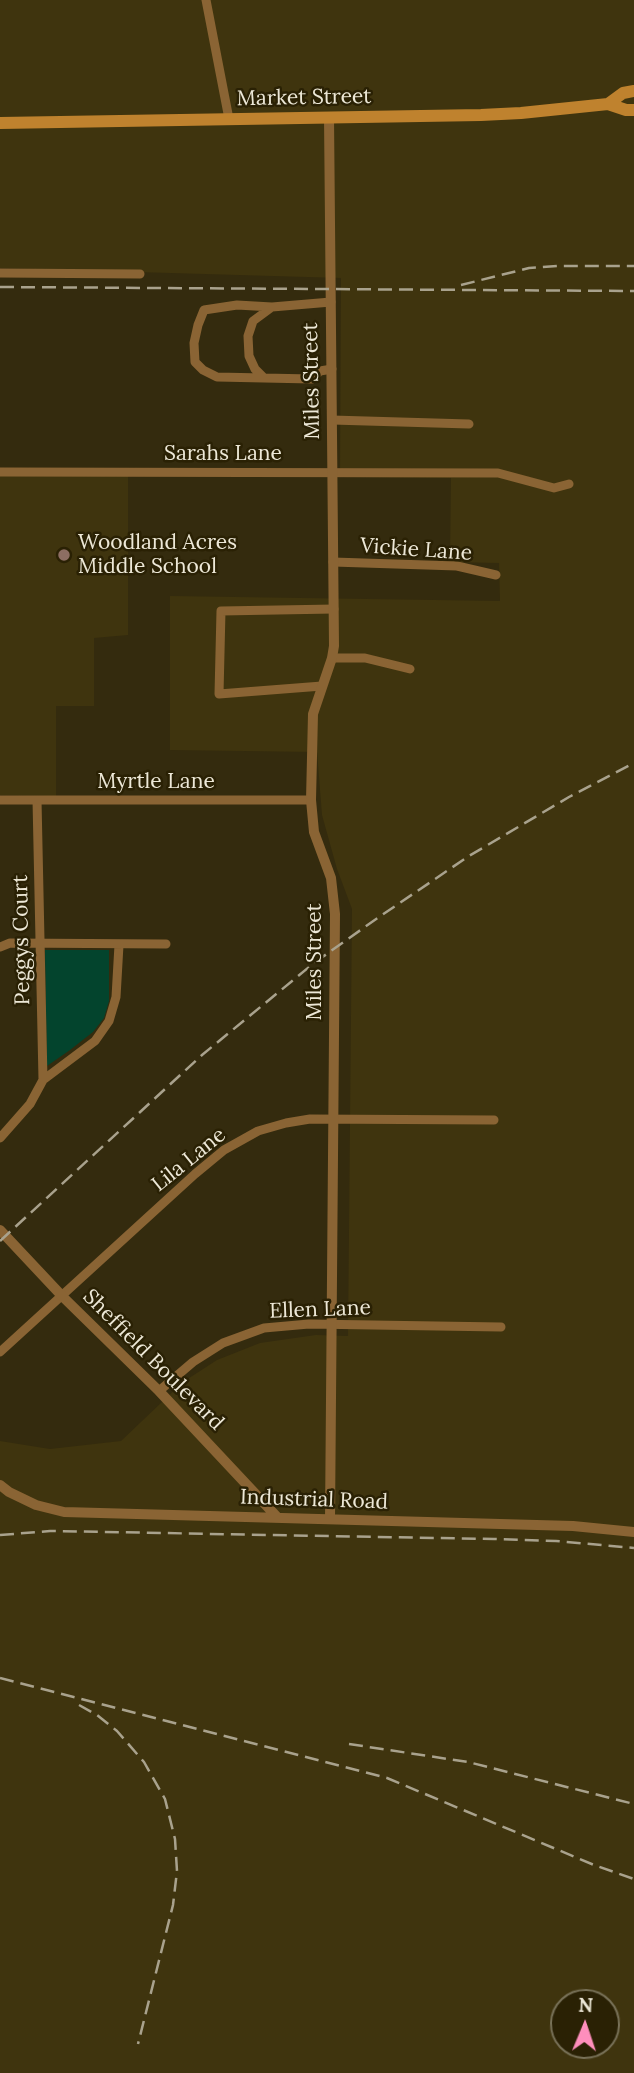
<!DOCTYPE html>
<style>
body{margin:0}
#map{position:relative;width:634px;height:2073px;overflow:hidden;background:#342b0e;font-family:Lora,serif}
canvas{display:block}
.north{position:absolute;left:550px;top:1989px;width:70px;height:70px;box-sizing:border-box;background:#2a2104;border:2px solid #787158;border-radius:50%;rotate:2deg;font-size:19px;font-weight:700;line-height:28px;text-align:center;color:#ede8d7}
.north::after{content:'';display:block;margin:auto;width:24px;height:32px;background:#fe8ebc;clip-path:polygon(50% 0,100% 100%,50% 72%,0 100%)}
</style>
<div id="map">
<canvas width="634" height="2073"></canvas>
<div class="north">N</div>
</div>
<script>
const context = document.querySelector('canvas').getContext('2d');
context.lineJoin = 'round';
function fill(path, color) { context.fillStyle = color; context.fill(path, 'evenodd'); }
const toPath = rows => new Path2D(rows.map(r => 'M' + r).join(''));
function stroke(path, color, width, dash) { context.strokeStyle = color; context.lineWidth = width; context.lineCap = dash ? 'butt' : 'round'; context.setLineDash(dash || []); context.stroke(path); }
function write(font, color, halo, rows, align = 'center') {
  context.font = font + ' Lora,serif'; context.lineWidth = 5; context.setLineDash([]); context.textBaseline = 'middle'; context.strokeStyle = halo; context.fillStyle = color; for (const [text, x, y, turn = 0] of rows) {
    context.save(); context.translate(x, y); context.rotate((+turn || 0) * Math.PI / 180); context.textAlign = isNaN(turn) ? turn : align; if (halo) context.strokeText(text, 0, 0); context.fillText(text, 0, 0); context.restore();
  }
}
fill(toPath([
 [0,0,634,0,634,2073,0,2073,0,1441,50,1449,121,1441,183,1382,217,1360,260,1343,316,1335,348,1336,352,909,337,869,322,815,317,752,170,750,170,596,500,601,499,563,450,562,451,478,340,477,341,278,0,268],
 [564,2003,606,2003,606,2045,564,2045],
 [0,474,128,475,128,635,94,638,94,706,56,706,56,796,0,795]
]), '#3f340e');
fill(toPath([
 [45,950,109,950,109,1001,104,1018,93,1032,70,1050,47,1066]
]), '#03442d');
stroke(toPath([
 [206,0,229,119],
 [0,273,140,274],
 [331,302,272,307,253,321,248,336,249,356,255,369,264,378,312,379,320,371,332,369],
 [264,378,217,377,203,370,195,362,194,343,198,325,204,310,237,305,272,307],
 [332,420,469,424],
 [0,472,498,473,554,488,569,484],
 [333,562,457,566,496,575],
 [332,658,365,658,410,669],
 [322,686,219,694,221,611,334,609],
 [0,800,311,800],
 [37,800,43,1080],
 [0,947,10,943,166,944],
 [0,1138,30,1104,43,1080,95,1041,109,1021,116,997,119,945],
 [0,1352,195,1174,224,1150,258,1131,286,1123,310,1119,494,1120],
 [159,1391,193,1362,223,1343,264,1328,309,1324,501,1327]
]), '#8a6434', 9);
stroke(toPath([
 [329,117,334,646,332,658,313,714,311,800,314,832,331,878,335,914,330,1519],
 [0,1230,62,1296,159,1391,278,1518],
 [0,1485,9,1492,36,1505,64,1512,573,1526,634,1532]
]), '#8a6434', 10);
stroke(toPath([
 [608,104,623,93,634,91],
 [0,123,481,115,521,113,608,104,626,110,634,110]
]), '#bf822e', 12);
stroke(toPath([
 [461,285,529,268,558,266,634,266],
 [0,287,634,291],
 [0,1241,202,1055,314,963,379,917,469,856,569,797,634,763],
 [0,1535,50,1531,494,1539,556,1541,634,1548],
 [0,1678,387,1778,594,1865,634,1879],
 [79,1705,97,1715,117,1731,144,1762,165,1799,175,1839,177,1871,173,1905,138,2044],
 [349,1744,468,1762,634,1804]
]), '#a9a28d', 2.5, [14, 7]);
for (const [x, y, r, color] of [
 [64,555,7,"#8d6e63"]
]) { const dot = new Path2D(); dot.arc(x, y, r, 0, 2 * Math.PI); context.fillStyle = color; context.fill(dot); stroke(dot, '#2a2104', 2.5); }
write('21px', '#ede8d7', '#2a2104', [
 ["Market Street",304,98,-1],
 ["Miles Street",312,381,-91],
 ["Sarahs Lane",223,454],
 ["Vickie Lane",416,550,4],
 ["Myrtle Lane",156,782],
 ["Peggys Court",22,940,-91],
 ["Miles Street",315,962,-90],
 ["Lila Lane",189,1160,-39],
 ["Ellen Lane",320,1310,-2],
 ["Sheffield Boulevard",153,1360,45],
 ["Industrial Road",314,1500,2]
]);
write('21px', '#ede8d7', '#2a2104', [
 ["Woodland Acres",78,543],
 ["Middle School",78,567]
], 'left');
</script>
